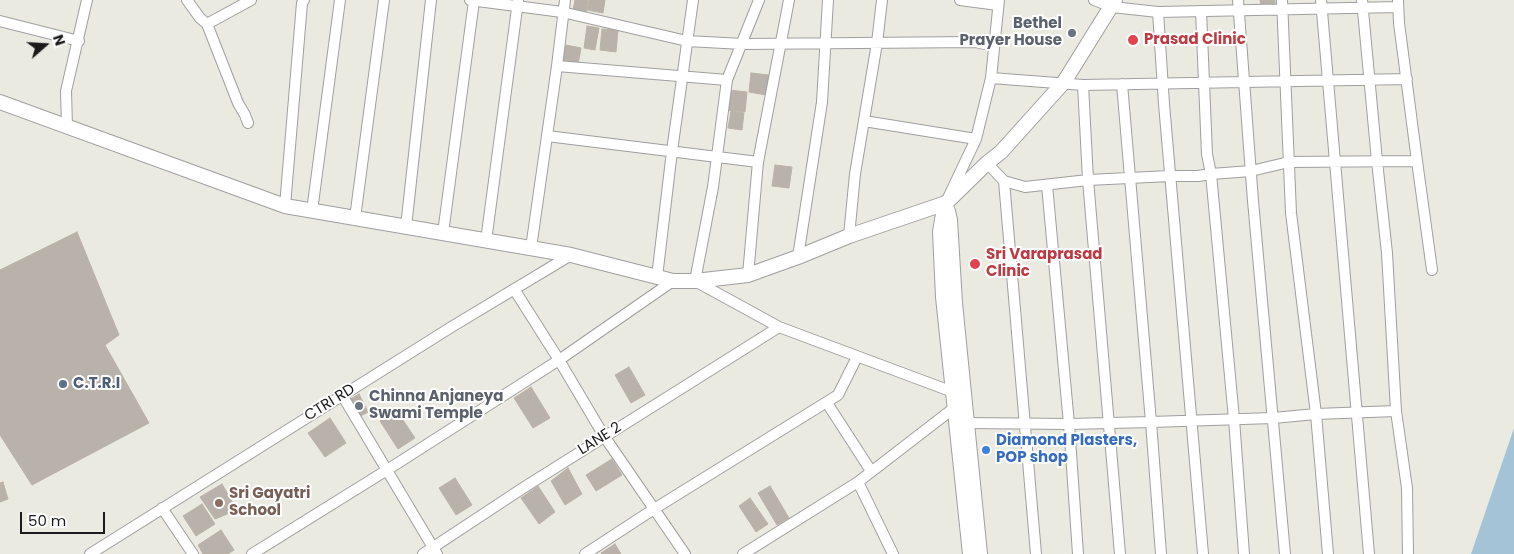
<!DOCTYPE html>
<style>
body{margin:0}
#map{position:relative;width:1514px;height:554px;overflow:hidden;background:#ebeae1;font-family:Poppins,sans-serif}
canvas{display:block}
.north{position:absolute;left:20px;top:20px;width:50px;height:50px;-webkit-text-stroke:4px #fff;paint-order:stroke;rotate:71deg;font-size:14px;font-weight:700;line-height:20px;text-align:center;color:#1b1b1b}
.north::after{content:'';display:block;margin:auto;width:18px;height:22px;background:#1b1b1b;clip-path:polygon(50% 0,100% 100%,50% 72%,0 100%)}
.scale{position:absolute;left:20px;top:512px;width:85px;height:22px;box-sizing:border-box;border:2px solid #1b1b1b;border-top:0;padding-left:6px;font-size:15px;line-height:18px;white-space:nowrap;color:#1b1b1b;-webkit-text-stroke:4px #fff;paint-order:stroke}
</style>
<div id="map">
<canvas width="1514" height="554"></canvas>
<div class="north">N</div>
<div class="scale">50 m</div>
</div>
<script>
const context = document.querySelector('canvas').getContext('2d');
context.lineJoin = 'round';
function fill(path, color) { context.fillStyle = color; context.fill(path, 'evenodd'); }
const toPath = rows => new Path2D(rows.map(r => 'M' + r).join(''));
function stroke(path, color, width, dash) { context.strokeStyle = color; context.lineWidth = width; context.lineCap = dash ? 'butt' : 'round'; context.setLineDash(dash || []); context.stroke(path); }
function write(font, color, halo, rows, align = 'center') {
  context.font = font + ' Poppins,sans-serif'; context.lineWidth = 4; context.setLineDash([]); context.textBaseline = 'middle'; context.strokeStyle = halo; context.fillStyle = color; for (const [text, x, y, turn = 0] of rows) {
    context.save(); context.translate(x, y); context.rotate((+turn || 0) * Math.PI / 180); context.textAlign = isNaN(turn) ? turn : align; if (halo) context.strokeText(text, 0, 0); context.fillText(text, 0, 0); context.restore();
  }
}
fill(toPath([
 [1514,428,1514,554,1471,554]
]), '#a4c3d6');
const building = toPath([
 [575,0,588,0,586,12,573,10,575,0],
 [589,0,605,0,603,13,587,10,589,0],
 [1260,0,1275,0,1275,4,1261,6,1260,0],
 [587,26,599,28,595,50,584,48,587,26],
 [602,29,618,30,616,52,600,50,602,29],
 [566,45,581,48,578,65,563,62,566,45],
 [751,73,769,75,766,95,749,92,751,73],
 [729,90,747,92,745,112,727,110,729,90],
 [731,111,744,113,742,130,728,128,731,111],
 [775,165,792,167,789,188,772,186,775,165],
 [77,232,119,335,105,345,149,423,32,485,0,435,0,270,77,232],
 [629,367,645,395,631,403,615,375,629,367],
 [531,387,550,418,533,428,514,398,531,387],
 [359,394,368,412,359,417,349,400,359,394],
 [397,411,415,438,398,449,380,421,397,411],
 [330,418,346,443,325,457,308,433,330,418],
 [612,459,622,475,596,491,586,475,612,459],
 [568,468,582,494,565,505,551,481,568,468],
 [455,478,472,505,456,515,439,488,455,478],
 [3,482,8,499,0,502,0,483,3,482],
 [222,484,237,510,215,519,200,497,222,484],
 [538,486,555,512,539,524,521,498,538,486],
 [770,486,789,518,777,525,758,493,770,486],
 [750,498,768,524,756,532,739,506,750,498],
 [202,504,215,524,196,536,183,516,202,504],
 [221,530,234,550,228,554,203,554,198,545,221,530],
 [615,544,621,554,602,554,601,553,615,544]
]);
fill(building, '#b8b2ab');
stroke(building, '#bcb2a4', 1);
const minor = toPath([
 [187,0,200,18,207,24,238,103,245,115,248,123],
 [470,0,562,12,687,41,743,44,975,42,994,46],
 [759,0,727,80,713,187,695,281,779,327,953,392],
 [960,0,998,5],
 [999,0,991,78,1083,85,1407,79],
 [1094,0,1112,7,1158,12,1398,7],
 [1238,0,1253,201,1285,554],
 [1282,0,1291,213,1316,414,1328,554],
 [1321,0,1369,554],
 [1362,0,1377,161,1387,253,1396,411,1407,488,1408,554],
 [1201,11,1207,154,1211,174,1234,419,1244,554],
 [1158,12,1164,104,1203,554],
 [0,21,79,41],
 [207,24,251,0],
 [557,66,727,80],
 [1122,84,1151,422,1161,554],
 [1083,85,1088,180,1120,554],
 [864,121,976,139],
 [67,127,66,91,87,0],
 [547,136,758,162,789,0],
 [1417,161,1432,270],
 [987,163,1004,181,1025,187,1088,180,1170,176,1198,176,1211,174,1251,171,1289,162,1417,161,1399,23,1398,0],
 [1004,181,1036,554],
 [1047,185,1069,424,1078,554],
 [949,196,976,139,991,78],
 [285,206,302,3,304,0],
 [312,211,340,0],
 [355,218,384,0],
 [406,227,431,0],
 [443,233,474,1],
 [849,236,855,174,877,43,882,0],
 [486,241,518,1],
 [531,248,557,66,565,0],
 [798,257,822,102,828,0],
 [748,275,758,162],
 [657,277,672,151,693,0],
 [514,289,559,360,604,436,685,554],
 [342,395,437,554],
 [827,403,871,471],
 [966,423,1069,424,1151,422,1273,418,1316,414,1396,411],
 [858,482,893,554],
 [162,508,193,554],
 [90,554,453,326,571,255],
 [252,554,387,470,559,360,673,281],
 [423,554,523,488,779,327],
 [585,554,654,509,838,395,857,357],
 [743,554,858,482,954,408]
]);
const tertiary = toPath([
 [0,102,285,206,571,255,673,281,695,281,748,275,798,257,849,236,946,203,987,163,1001,152,1064,82,1115,0],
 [946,203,943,214,940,232,943,297,970,554],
 [948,211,950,220,955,303,980,554]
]);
stroke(minor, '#9f9f9f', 12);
stroke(tertiary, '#9f9f9f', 16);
stroke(minor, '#fff', 10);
stroke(tertiary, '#fff', 14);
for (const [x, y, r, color] of [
 [1072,33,5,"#6b7280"],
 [1133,40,6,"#e0444e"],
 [975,264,6,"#e0444e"],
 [63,384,5,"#5c6f8a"],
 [359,406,5,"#6b7280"],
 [986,450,5,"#3f7fe0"],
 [219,503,5,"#8d6e63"]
]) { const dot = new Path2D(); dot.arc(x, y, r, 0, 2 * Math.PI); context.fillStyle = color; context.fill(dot); stroke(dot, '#fff', 2); }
write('bold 15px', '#5b616d', '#fff', [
 ["Bethel",1062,24],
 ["Prayer House",1062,41],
 ["Chinna Anjaneya",369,397,"left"],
 ["Swami Temple",369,414,"left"]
], 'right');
write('bold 15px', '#be3a42', '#fff', [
 ["Prasad Clinic",1144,40],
 ["Sri Varaprasad",986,255],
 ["Clinic",986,272]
], 'left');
write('bold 15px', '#4e5e75', '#fff', [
 ["C.T.R.I",73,384]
], 'left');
write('15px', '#1b1b1b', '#fff', [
 ["CTRI RD",330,403,-32],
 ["LANE 2",600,439,-32]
]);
write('bold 15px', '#366cbe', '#fff', [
 ["Diamond Plasters,",996,441],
 ["POP shop",996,458]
], 'left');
write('bold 15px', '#785e54', '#fff', [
 ["Sri Gayatri",229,494],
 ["School",229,511]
], 'left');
</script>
